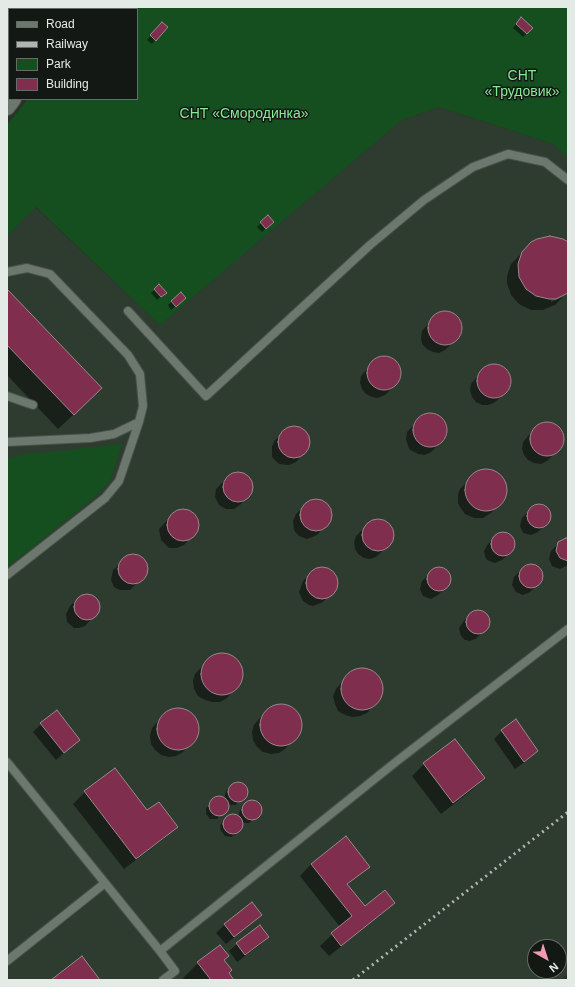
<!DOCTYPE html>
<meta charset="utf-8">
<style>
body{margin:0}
#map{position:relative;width:575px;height:987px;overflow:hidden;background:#293229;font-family:Helvetica,sans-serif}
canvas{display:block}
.frame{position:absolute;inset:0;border:8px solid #e4eae5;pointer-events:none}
.legend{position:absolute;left:8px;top:8px;width:130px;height:92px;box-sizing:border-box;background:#141815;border:1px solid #676c68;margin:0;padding:5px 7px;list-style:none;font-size:12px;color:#e4eae5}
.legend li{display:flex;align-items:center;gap:8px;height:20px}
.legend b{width:20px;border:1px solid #676c68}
.north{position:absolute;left:527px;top:939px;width:40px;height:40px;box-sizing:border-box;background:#141815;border:1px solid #676c68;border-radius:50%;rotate:141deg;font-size:11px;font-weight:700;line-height:16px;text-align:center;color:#e4eae5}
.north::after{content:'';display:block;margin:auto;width:14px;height:18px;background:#f09ab5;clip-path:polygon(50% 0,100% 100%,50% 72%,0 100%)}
</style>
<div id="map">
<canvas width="575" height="987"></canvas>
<div class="frame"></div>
<ul class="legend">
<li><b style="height:5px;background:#6c776d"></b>Road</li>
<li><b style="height:5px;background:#afb5af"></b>Railway</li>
<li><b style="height:11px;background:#154f20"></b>Park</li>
<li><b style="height:11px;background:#802e4e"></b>Building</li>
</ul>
<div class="north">N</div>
</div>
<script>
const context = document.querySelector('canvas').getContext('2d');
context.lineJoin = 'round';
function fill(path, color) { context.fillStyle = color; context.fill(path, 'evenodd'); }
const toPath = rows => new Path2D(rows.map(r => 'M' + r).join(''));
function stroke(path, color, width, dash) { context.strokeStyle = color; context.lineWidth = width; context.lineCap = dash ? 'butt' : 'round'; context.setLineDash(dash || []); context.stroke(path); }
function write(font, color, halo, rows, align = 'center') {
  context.font = font + ' Helvetica,sans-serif'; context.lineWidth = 3; context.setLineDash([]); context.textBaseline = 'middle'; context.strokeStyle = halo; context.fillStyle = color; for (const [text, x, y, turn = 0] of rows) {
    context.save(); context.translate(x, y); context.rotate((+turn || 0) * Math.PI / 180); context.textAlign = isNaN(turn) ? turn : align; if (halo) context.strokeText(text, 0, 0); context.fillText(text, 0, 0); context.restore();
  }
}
fill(toPath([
 [439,107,553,144,568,158,568,974,560,980,7,980,7,236,35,207,160,325,402,120],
 [535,947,559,947,559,971,535,971]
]), '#2e3c2f');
fill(toPath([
 [110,7,568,7,568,158,553,144,439,107,402,120,160,325,36,207,7,236,7,125,28,99,137,99,137,9,108,9],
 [7,51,9,53,9,86,7,89],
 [122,444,110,481,97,495,23,555,7,566,7,459,24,454,50,452]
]), '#154f20');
fill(toPath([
 [521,19,532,28,523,37,513,28],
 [162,24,155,40,152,44,147,40],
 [268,216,269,225,262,232,257,227],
 [532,243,568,244,568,292,551,300,551,302,563,297,555,305,543,310,531,310,519,304,511,295,507,283,507,276,511,264],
 [159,286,165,292,157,300,151,293],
 [7,290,86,403,58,429,7,375],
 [181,294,181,302,171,310,168,305],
 [446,312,452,314,458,318,461,324,461,331,459,337,445,350,439,353,433,352,427,349,422,344,421,338,422,331,434,317,439,313],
 [385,358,391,359,397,363,400,369,400,376,398,382,385,395,378,398,372,397,366,394,362,389,360,383,361,376,373,362,378,359],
 [495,365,502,367,507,371,510,377,510,383,508,390,494,403,488,405,482,405,476,402,472,397,470,390,471,384,483,370,489,366],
 [426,415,433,415,439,417,444,422,446,432,444,439,431,452,425,455,418,454,409,449,406,439,407,432,412,427,420,418],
 [547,424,554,425,559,429,562,435,562,442,560,448,547,461,541,464,534,463,528,460,524,455,522,449,523,442,535,428,541,425],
 [290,428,300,429,307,437,308,447,304,453,296,462,289,465,279,464,272,457,272,446,275,440,284,432],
 [488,470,496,473,503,480,505,484,506,493,502,502,491,513,483,518,474,518,465,514,460,507,458,503,458,494,460,489,475,474,483,471],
 [234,473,242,473,246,474,251,481,252,485,251,493,241,504,234,509,226,509,219,505,215,497,216,489,230,475],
 [312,501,320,501,327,506,329,510,330,518,326,525,318,534,315,536,307,539,299,536,296,533,294,530,293,521,296,514,305,505],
 [537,506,545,508,548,511,550,517,546,524,538,532,531,535,523,533,520,526,522,518,530,510],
 [182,509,190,511,197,519,197,531,184,545,177,548,169,548,161,540,159,529,175,512],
 [378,519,384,520,389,524,393,529,394,536,392,542,376,557,370,559,364,558,358,554,355,549,354,542,356,536,371,521],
 [504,533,511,537,514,544,511,552,502,560,495,563,487,560,485,556,484,551,488,544,496,536],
 [568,540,568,565,560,569,552,566,549,559,551,551,559,543],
 [129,556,139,557,146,564,146,574,130,590,120,590,114,587,111,580,113,570],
 [529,565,535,566,539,569,542,576,539,584,530,592,523,595,516,592,512,585,514,577,522,569],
 [321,568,328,569,334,574,337,584,331,594,323,602,313,606,309,605,303,601,299,592,303,581,311,573],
 [440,569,447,572,449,580,446,587,438,595,431,599,423,596,420,589,422,581,434,570],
 [87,595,92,596,97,600,99,606,98,611,85,626,79,628,74,628,67,622,66,614,70,606,79,598],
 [479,611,486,614,489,622,485,629,477,638,470,641,465,640,461,636,459,628,463,622,471,613],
 [223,654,231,656,237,661,241,668,242,675,240,683,227,698,220,702,212,702,205,700,198,696,194,689,193,681,195,674,209,659,216,655],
 [363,669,371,671,377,676,381,683,382,690,380,698,367,713,360,716,352,717,345,715,338,711,335,704,333,696,336,689,349,674,356,670],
 [274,706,282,706,290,708,296,712,300,719,301,727,299,734,285,749,279,753,271,754,263,752,257,747,253,740,252,732,254,725,259,719,268,710],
 [180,709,187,711,193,716,197,723,198,730,196,738,183,752,176,756,169,757,161,755,155,750,151,744,150,736,152,728,165,714,172,710],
 [41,724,79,739,56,760,33,732],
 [502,731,537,751,529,759,515,769,494,739],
 [455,740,484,778,472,790,441,814,412,776,424,764],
 [114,769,147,812,176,826,165,838,124,869,73,804,85,792],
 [236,783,244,786,247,791,246,797,236,804,236,805,230,805,226,801,228,805,226,811,217,819,210,819,206,814,206,808,216,798,223,798,224,800,226,791],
 [249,802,257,803,260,809,259,815,249,823,245,823,242,822,242,827,235,835,231,837,225,836,221,831,220,825,229,816,235,815,238,817,240,810],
 [311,864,368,866,347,885,365,908,394,902,382,914,329,956,320,946,340,927,300,876],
 [251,904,261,915,226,944,216,933,224,925],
 [268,937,260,945,237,962,229,951,237,944],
 [223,960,228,973,233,980,185,980,183,978,198,963]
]), '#0007');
const building = toPath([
 [521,17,533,28,527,34,516,24,521,17],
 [162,22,168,27,156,41,150,35,162,22],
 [268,215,274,222,266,229,260,222,268,215],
 [550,236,563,239,568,242,568,293,556,299,549,299,536,296,526,289,519,277,518,264,522,252,531,242,537,239,550,236],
 [159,284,167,293,161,297,154,289,159,284],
 [7,289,102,388,74,415,7,345,7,289],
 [181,292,186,298,176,307,171,301,181,292],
 '428 328a17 17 0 1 1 34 0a17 17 0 1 1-34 0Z',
 '367 373a17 17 0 1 1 34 0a17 17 0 1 1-34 0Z',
 '477 381a17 17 0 1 1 34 0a17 17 0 1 1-34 0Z',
 '413 430a17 17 0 1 1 34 0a17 17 0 1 1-34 0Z',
 '530 439a17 17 0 1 1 34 0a17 17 0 1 1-34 0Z',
 '278 442a16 16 0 1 1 32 0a16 16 0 1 1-32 0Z',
 '465 490a21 21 0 1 1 42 0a21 21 0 1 1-42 0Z',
 '223 487a15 15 0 1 1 30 0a15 15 0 1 1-30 0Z',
 '300 515a16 16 0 1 1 32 0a16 16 0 1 1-32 0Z',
 '527 516a12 12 0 1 1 24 0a12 12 0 1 1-24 0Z',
 '167 525a16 16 0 1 1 32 0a16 16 0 1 1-32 0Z',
 '362 535a16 16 0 1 1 32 0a16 16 0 1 1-32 0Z',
 '491 544a12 12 0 1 1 24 0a12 12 0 1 1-24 0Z',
 [566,538,568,538,568,561,560,558,556,551,558,542,566,538],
 '118 569a15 15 0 1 1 30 0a15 15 0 1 1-30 0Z',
 '519 576a12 12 0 1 1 24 0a12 12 0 1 1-24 0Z',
 '306 583a16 16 0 1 1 32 0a16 16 0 1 1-32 0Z',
 '427 579a12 12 0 1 1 24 0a12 12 0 1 1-24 0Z',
 '74 607a13 13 0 1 1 26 0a13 13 0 1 1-26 0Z',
 '466 622a12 12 0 1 1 24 0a12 12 0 1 1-24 0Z',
 '201 674a21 21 0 1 1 42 0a21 21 0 1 1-42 0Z',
 '341 689a21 21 0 1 1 42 0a21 21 0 1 1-42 0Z',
 '260 725a21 21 0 1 1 42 0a21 21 0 1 1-42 0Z',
 '157 729a21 21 0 1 1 42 0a21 21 0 1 1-42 0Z',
 [57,710,80,740,64,753,40,723,57,710],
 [516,719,538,751,524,762,501,730,516,719],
 [455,739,485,778,453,803,423,763,455,739],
 [115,768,147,810,159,802,178,827,136,859,84,791,115,768],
 '228 792a10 10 0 1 1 20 0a10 10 0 1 1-20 0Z',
 '209 806a10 10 0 1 1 20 0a10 10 0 1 1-20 0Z',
 '242 810a10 10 0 1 1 20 0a10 10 0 1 1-20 0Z',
 '223 824a10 10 0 1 1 20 0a10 10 0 1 1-20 0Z',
 [346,836,370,867,347,884,365,906,385,890,395,903,341,946,331,933,352,916,311,864,346,836],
 [252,902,262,915,234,937,224,924,252,902],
 [260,925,269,937,245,955,236,943,260,925],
 [220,945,229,956,224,960,232,970,229,973,234,980,211,980,197,962,220,945],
 [82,956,100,980,51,980,82,956]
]);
fill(building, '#802e4e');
stroke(building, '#98888c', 1);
const service = toPath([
 [7,35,9,37],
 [7,272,27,268,50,274,128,355,140,374,143,406,139,422,114,434,90,438,7,442],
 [128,311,206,396,370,245,424,200,473,167,508,154,545,162,568,180],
 [7,396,33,405],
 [7,575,105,498,119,481,139,422],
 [7,762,105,883,7,961],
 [105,883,160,951,397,761,568,629],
 [160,951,175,971,163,980]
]);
const minor = toPath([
 [89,9,90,7],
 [7,107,13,99]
]);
stroke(service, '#485049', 10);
stroke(minor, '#485049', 18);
stroke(service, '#6c776d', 8);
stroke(minor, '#6c776d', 16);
stroke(toPath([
 [353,980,568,812]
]), '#afb5af', 3, [2, 4]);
write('14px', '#89e995', '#141815', [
 ["СНТ",522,76],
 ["«Трудовик»",522,92],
 ["СНТ «Смородинка»",244,114]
]);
</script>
